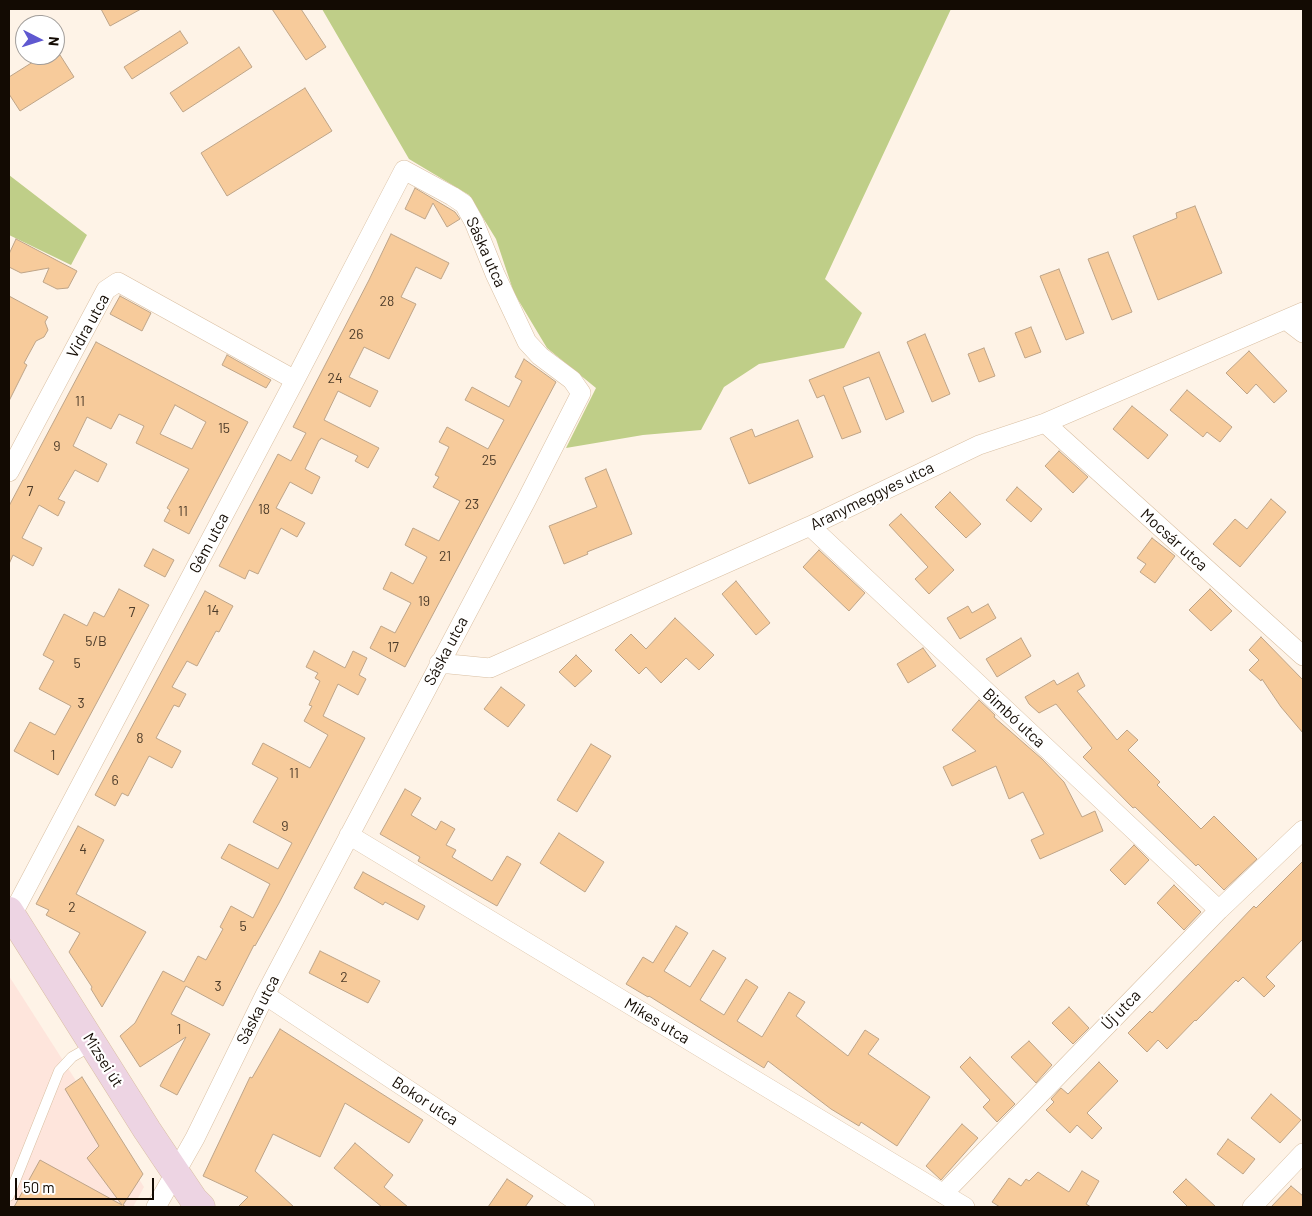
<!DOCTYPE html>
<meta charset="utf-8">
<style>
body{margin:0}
#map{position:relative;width:1312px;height:1216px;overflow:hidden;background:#fef3e7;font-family:Barlow,sans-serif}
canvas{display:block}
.frame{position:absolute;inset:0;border:10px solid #130b03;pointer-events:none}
.north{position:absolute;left:15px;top:15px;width:50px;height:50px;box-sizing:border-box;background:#fff;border:1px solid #a19d9a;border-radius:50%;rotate:95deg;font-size:14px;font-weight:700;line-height:20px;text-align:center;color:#130b03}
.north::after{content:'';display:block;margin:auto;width:18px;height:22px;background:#5f58d0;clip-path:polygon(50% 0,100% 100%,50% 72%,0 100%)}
.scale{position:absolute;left:15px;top:1178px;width:139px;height:22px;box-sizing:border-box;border:2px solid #130b03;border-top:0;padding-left:6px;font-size:15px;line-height:18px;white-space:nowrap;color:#130b03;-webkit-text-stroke:4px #fff;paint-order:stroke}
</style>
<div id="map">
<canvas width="1312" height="1216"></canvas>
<div class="frame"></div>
<div class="north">N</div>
<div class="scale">50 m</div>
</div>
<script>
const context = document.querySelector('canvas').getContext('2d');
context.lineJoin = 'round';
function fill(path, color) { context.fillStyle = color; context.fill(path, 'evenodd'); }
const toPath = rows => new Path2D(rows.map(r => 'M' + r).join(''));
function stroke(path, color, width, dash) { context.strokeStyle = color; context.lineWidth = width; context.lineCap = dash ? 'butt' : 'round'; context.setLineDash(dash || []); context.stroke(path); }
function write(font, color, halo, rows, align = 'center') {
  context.font = font + ' Barlow,sans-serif'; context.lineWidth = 4.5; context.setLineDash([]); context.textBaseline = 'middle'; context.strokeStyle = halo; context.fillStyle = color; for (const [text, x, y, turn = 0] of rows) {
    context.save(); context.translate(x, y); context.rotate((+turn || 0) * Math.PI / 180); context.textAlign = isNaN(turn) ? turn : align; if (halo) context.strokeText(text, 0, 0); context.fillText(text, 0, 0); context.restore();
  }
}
fill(toPath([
 [9,976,144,1187,133,1207,9,1207]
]), '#fee5dc');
fill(toPath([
 [322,9,951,9,825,279,862,313,844,348,759,364,724,387,701,430,643,435,566,448,596,388,547,348,514,293,496,239,469,195,409,159],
 [9,175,87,235,71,265,9,235]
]), '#bfce88');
const building = toPath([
 [101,9,141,9,110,26,101,9],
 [272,9,301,9,326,47,306,60,272,9],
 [180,31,188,43,132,79,124,67,180,31],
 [239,47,252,67,183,112,170,93,239,47],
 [44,55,60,55,74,77,20,111,9,94,9,77,44,55],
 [305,88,332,131,227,196,201,153,305,88],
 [415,188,455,212,460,219,447,227,433,203,425,219,405,209,415,188],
 [1195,206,1222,273,1158,300,1133,236,1177,218,1176,213,1195,206],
 [391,234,449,263,441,279,416,267,401,297,416,304,389,359,364,347,349,377,378,391,370,407,338,391,324,420,379,448,368,468,355,461,358,456,321,438,320,440,319,440,305,469,320,477,312,494,290,482,276,508,305,523,297,537,281,528,258,574,249,570,245,579,219,566,278,454,291,461,306,433,293,427,369,280,391,234],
 [16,239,77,271,68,288,57,289,43,282,49,268,21,273,9,267,9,254,16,239],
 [1108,252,1132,312,1112,320,1088,259,1108,252],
 [1059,269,1084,333,1066,340,1040,276,1059,269],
 [9,296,48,317,45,322,48,330,44,337,36,341,24,363,27,365,9,401,9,296],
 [120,296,151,313,142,331,110,314,120,296],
 [1031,327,1041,352,1025,358,1015,333,1031,327],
 [925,334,950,394,932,402,907,342,925,334],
 [96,342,248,422,189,534,164,521,170,510,167,508,189,469,136,443,144,426,119,414,111,429,87,417,73,446,107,464,98,482,75,470,58,499,65,502,58,516,39,505,22,538,42,548,33,566,13,555,9,564,9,506,96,342],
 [175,405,206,422,192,449,160,434,175,405],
 [984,348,995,376,979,382,968,354,984,348],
 [1249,351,1287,391,1274,403,1256,384,1247,394,1226,373,1249,351],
 [879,352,904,412,886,420,869,377,843,387,861,432,842,439,824,395,817,398,809,380,879,352],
 [227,355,271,380,266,388,222,365,227,355],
 [524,359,556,382,405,667,370,648,381,626,395,633,411,603,383,589,391,572,413,584,427,557,405,545,413,528,439,541,460,501,433,487,439,477,435,475,449,447,439,442,447,427,488,449,504,420,465,400,472,387,509,407,522,381,515,377,524,359],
 [1187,390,1232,427,1220,442,1207,432,1203,437,1170,410,1187,390],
 [1132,406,1168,435,1148,459,1113,429,1132,406],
 [798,420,813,457,749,484,730,438,752,429,755,437,798,420],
 [1059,451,1088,477,1073,493,1045,466,1059,451],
 [606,469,632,534,587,552,588,554,564,564,549,526,597,507,585,478,606,469],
 [1017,487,1042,509,1031,522,1006,500,1017,487],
 [950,492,981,524,966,538,935,507,950,492],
 [1271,499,1286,512,1240,567,1213,544,1235,519,1247,529,1271,499],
 [901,514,954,570,929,594,915,579,928,567,889,525,901,514],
 [1152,538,1175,556,1155,583,1140,572,1146,564,1137,558,1152,538],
 [153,549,174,560,165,577,144,566,153,549],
 [819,550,865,593,849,611,803,567,819,550],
 [736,581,770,623,756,635,722,594,736,581],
 [119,589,149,605,58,775,14,751,30,722,55,735,71,706,39,689,54,661,43,655,64,614,87,626,94,612,104,617,119,589],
 [1210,589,1232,611,1211,631,1189,610,1210,589],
 [205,591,233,606,219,632,216,631,197,666,187,661,172,687,186,694,179,707,174,705,156,738,181,751,172,768,149,756,128,796,122,793,115,806,95,795,205,591],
 [988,604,996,618,960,639,947,618,968,606,972,613,988,604],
 [675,618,714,655,699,670,686,658,661,683,646,667,639,674,615,650,631,634,646,649,675,618],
 [1261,637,1303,680,1303,733,1281,707,1262,679,1261,681,1249,670,1259,660,1249,650,1261,637],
 [1021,638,1031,656,997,677,986,659,1021,638],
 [923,648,936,666,908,683,897,664,923,648],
 [314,651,345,668,353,651,367,658,359,675,366,679,358,695,338,684,323,716,365,738,279,903,255,946,254,945,223,1006,186,986,171,1014,210,1034,177,1095,160,1086,186,1037,140,1067,120,1036,135,1023,163,971,184,982,198,956,206,960,223,929,220,927,231,906,253,918,270,884,221,858,229,844,278,869,292,843,253,822,278,778,252,764,263,743,310,768,328,735,304,721,312,706,309,705,320,681,315,678,318,673,306,667,314,651],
 [576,655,592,671,575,687,559,672,576,655],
 [1078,673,1085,686,1077,691,1117,740,1127,730,1138,740,1128,750,1160,782,1157,785,1201,829,1214,816,1257,859,1224,890,1198,864,1196,866,1135,807,1133,808,1083,757,1092,748,1056,704,1039,713,1029,704,1025,697,1054,680,1057,685,1078,673],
 [501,687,525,705,508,727,484,709,501,687],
 [979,700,995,715,994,717,1042,759,1064,782,1082,817,1095,811,1103,831,1040,859,1031,840,1044,834,1023,792,1009,799,996,766,952,786,943,767,976,751,952,730,979,700],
 [591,744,611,756,577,812,557,800,591,744],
 [405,789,421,798,411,815,436,830,441,821,455,829,446,845,456,850,452,857,492,881,507,856,521,864,497,906,418,861,420,857,380,834,405,789],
 [78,826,104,840,76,894,146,932,102,1007,91,989,92,987,69,952,80,933,46,915,49,910,36,904,78,826],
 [559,833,604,862,585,892,540,863,559,833],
 [1134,845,1149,860,1125,885,1110,870,1134,845],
 [1303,861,1303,939,1266,977,1275,986,1264,997,1243,977,1238,982,1236,980,1196,1021,1195,1020,1167,1049,1158,1040,1147,1052,1128,1033,1150,1011,1152,1013,1254,906,1256,908,1303,861],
 [363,872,425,906,418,920,385,902,383,905,354,888,363,872],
 [1174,885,1201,912,1184,930,1157,903,1174,885],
 [676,926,688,933,664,971,690,987,713,950,726,958,700,1000,724,1015,746,979,758,987,737,1021,762,1037,789,992,805,1002,796,1016,848,1056,865,1030,879,1039,868,1054,930,1097,897,1146,861,1122,859,1126,831,1109,768,1061,764,1068,649,996,648,997,626,984,643,957,653,963,676,926],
 [320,951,380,981,368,1003,309,973,320,951],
 [1069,1007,1089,1028,1073,1044,1052,1023,1069,1007],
 [280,1029,423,1120,409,1143,345,1103,320,1157,273,1134,255,1171,294,1207,238,1207,248,1197,203,1176,250,1077,252,1078,280,1029],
 [1029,1041,1052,1065,1036,1083,1011,1057,1029,1041],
 [970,1057,1015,1104,997,1122,983,1107,990,1100,960,1067,970,1057],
 [1099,1062,1118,1081,1087,1113,1102,1128,1092,1139,1077,1125,1070,1133,1046,1110,1054,1102,1051,1099,1061,1088,1068,1094,1099,1062],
 [82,1077,143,1174,123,1205,126,1207,14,1207,40,1160,122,1205,87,1158,99,1146,65,1089,82,1077],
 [1271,1094,1301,1120,1280,1143,1251,1118,1271,1094],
 [962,1124,978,1138,941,1180,926,1166,962,1124],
 [1228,1139,1255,1159,1243,1174,1217,1154,1228,1139],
 [355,1143,393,1175,384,1187,408,1207,382,1207,334,1168,355,1143],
 [1082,1171,1099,1181,1086,1204,1091,1207,1000,1207,992,1202,1009,1178,1021,1186,1026,1179,1029,1181,1038,1172,1069,1192,1082,1171],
 [507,1179,533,1196,525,1207,488,1207,507,1179],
 [1186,1179,1216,1207,1188,1207,1173,1192,1186,1179],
 [1291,1186,1303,1196,1303,1207,1271,1207,1291,1186]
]);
fill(building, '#f7cb9b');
stroke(building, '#bea488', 1);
const service = toPath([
 [9,1196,59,1071,72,1057,93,1045]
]);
const minor = toPath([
 [1286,320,1303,333],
 [1045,423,1303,656],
 [9,472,106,290,118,282,295,380],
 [810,526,1219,910],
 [439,663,490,668,810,526,979,445,1045,423,1303,312],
 [349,835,965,1207],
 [12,915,295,380,404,170,452,196,464,204,474,222,495,274,527,342,540,356,572,380,581,393,526,501,265,995,195,1138,156,1207],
 [265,995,585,1207],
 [943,1194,1219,910,1303,830],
 [1252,1207,1303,1153]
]);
const secondary = toPath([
 [9,911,147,1130,194,1200,201,1207]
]);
stroke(service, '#d9bfa2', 11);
stroke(minor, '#d9bfa2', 20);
stroke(secondary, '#d9bfa2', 29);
stroke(service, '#fff', 10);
stroke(minor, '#fff', 19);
stroke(secondary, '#edd4e3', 28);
write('14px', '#4c3b29', null, [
 ["28",387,301],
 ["26",356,334],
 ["24",335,378],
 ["11",80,401],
 ["15",224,428],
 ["9",57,446],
 ["25",489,460],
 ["7",30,491],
 ["23",472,504],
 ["18",264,509],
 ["11",183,511],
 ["21",445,556],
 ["19",424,601],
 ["14",213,610],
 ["7",132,612],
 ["5/B",96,641],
 ["17",393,647],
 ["5",77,663],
 ["3",81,703],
 ["8",140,738],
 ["1",53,755],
 ["11",294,773],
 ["6",115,780],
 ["9",285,826],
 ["4",83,849],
 ["2",72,907],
 ["5",243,926],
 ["2",344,977],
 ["3",218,986],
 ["1",179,1029]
]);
write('16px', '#130b03', '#fff', [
 ["Sáska utca",486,252,66],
 ["Vidra utca",88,326,-61],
 ["Aranymeggyes utca",872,496,-26],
 ["Mocsár utca",1174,540,42],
 ["Gém utca",209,543,-62],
 ["Sáska utca",446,651,-62],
 ["Bimbó utca",1014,718,43],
 ["Sáska utca",258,1010,-63],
 ["Új utca",1121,1010,-46],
 ["Mikes utca",657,1021,31],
 ["Mizsei út",103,1060,58],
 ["Bokor utca",425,1101,33]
]);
</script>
